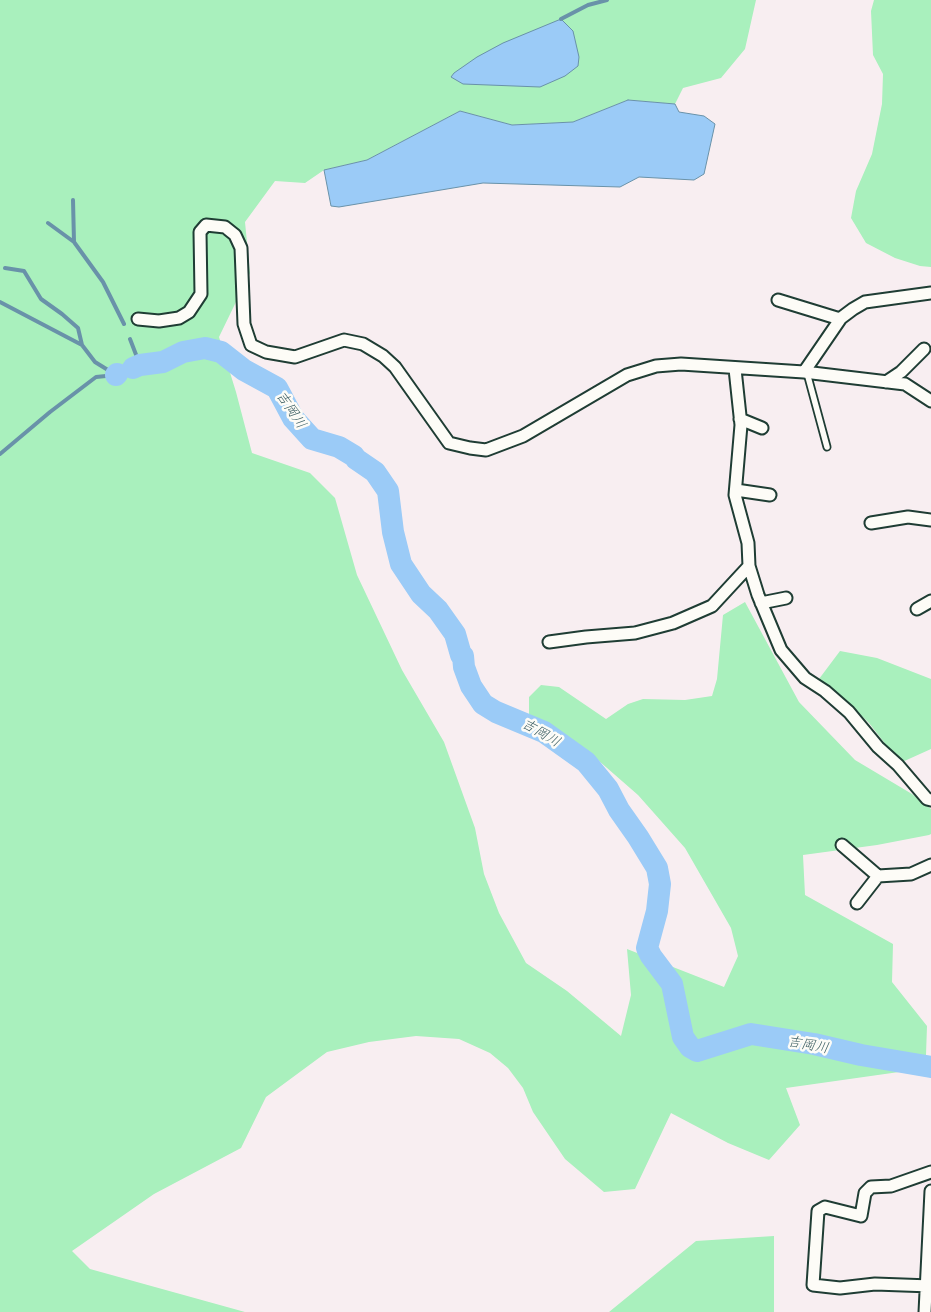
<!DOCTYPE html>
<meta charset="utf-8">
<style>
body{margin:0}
canvas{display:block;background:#f8eef1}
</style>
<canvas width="931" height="1312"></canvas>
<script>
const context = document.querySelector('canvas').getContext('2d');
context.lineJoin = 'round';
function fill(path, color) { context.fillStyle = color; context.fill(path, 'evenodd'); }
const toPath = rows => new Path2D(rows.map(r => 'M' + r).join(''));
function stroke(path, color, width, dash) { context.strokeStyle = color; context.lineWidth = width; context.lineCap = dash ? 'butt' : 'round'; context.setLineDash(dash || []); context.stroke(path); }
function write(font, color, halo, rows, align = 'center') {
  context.font = font + ' Delius,"Klee One",sans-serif'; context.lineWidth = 5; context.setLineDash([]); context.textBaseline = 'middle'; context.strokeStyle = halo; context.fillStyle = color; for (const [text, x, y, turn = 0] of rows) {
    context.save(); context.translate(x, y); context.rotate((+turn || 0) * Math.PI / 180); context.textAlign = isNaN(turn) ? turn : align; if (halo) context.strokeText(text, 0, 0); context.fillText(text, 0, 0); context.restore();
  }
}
fill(toPath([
 [0,0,756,0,745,49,721,78,683,88,675,104,628,100,573,122,512,125,460,111,367,160,324,170,305,183,275,181,245,222,250,273,219,337,236,392,252,453,310,473,335,498,357,575,402,670,444,742,475,828,484,874,499,913,526,963,567,991,621,1036,631,995,627,949,724,987,738,956,731,928,685,848,638,795,591,754,554,737,529,714,529,697,541,685,559,687,606,719,628,704,643,699,685,700,712,696,717,679,723,615,745,602,799,702,855,760,912,794,931,809,931,834,929,835,877,845,803,855,805,895,893,944,892,982,927,1026,926,1055,899,1072,786,1088,800,1125,769,1160,728,1143,671,1113,635,1189,604,1192,565,1159,533,1112,523,1088,508,1068,490,1053,459,1039,416,1036,369,1042,327,1052,266,1097,241,1148,154,1194,72,1251,90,1269,245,1312,0,1312],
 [874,0,931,0,931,267,920,266,895,258,866,243,851,218,856,191,872,154,882,104,883,74,873,55,871,11],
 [840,651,877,658,931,679,931,749,900,763,869,723,843,698,819,679],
 [774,1236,774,1312,609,1312,696,1241]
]), '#a9f0bd');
const water = toPath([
 [561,19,573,31,579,57,578,66,565,76,540,87,463,84,451,77,454,73,477,57,503,43,561,19],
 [628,100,675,104,679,112,704,116,715,124,704,174,694,180,639,177,620,187,483,183,339,207,331,206,324,170,367,160,460,111,512,125,573,122,628,100]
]);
fill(water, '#9bcbf7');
stroke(water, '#6992a9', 1);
stroke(toPath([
 [561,19,588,5,607,0],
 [73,200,74,242],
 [48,223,74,242,103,282,124,324],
 [5,268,24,271,41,299,62,314,78,328,82,345],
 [0,302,82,345,95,362,116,375],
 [130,339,140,365],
 [0,454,50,412,96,377,116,375]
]), '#6992a9', 4);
stroke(toPath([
 [133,368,140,365,163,362,183,352,205,348,221,352,244,370,277,388,293,418,312,439,339,447,354,456,356,459,375,472,388,491,393,532,401,564,421,594,438,610,455,634,461,655,463,656,464,667,471,686,483,704,496,712,544,732,586,762,608,789,619,810,638,837,657,868,660,884,657,911,647,948,651,956,672,984,683,1037,690,1047,697,1051,751,1034,814,1044,861,1055,931,1067],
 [116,375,117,374]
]), '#9bcbf7', 22);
const lane = toPath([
 [807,373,827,447]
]);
const street = toPath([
 [778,300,840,319],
 [138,319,159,321,179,318,189,312,201,294,200,232,206,225,225,227,235,235,241,248,244,324,251,345,266,352,295,357,344,340,363,344,383,356,395,367,449,443,470,448,486,450,523,436,627,375,656,366,681,364,804,372,905,384,931,401],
 [735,369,741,425,735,495,748,543,749,566,758,595,781,650,805,678,825,691,849,712,878,747,898,765,927,799,931,800],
 [804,372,841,318,853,309,865,302,931,293],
 [886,382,901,372,924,349],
 [740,419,762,428],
 [736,490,770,495],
 [871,523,908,517,931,520],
 [761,603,786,598],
 [917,609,931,601],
 [549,642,586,637,635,633,673,623,712,606,749,566],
 [842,845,878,876],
 [857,903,878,876,911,874,931,865],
 [931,1172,891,1186,871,1187,865,1193,861,1216,825,1207,818,1211,813,1285,840,1288,875,1284,931,1286],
 [925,1312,931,1191]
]);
stroke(lane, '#1f3d34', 9);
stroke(street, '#1f3d34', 15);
stroke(lane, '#fdfcf7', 5.5);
stroke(street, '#fdfcf7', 11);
write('italic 14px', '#3e6065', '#fdfcf7', [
 ["吉岡川",291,410,56],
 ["吉岡川",541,733,30],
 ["吉岡川",808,1045,10]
]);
</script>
